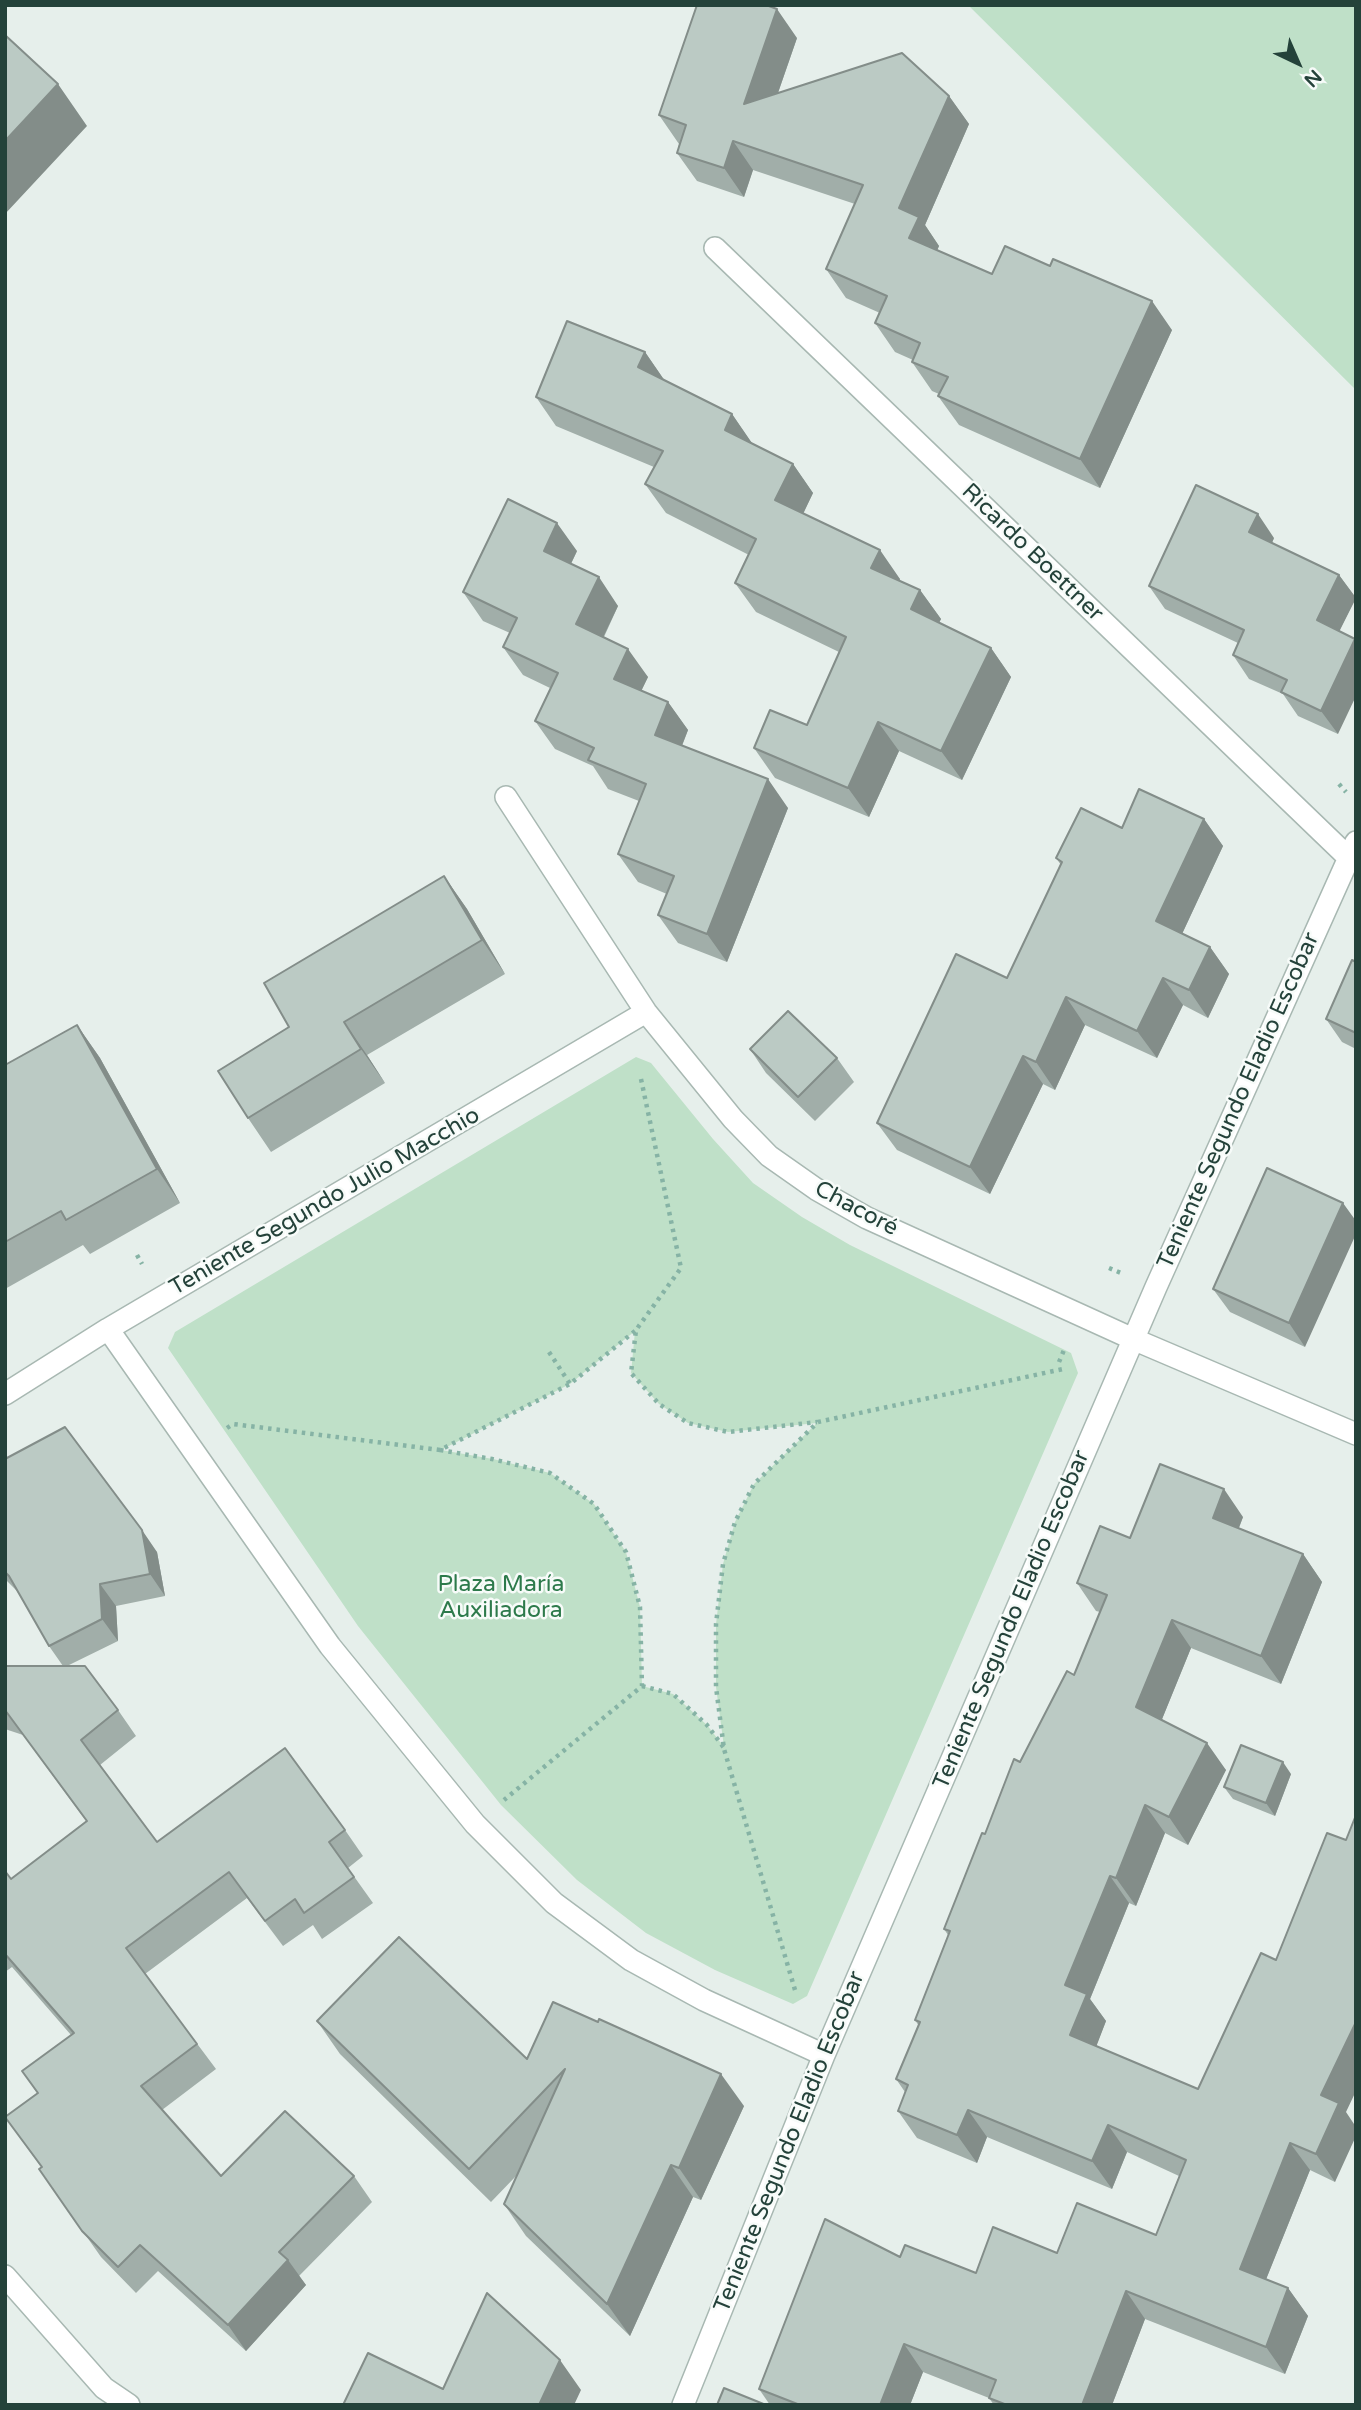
<!DOCTYPE html>
<meta charset="utf-8">
<style>
body{margin:0}
#map{position:relative;width:1361px;height:2410px;overflow:hidden;background:#e6efeb;font-family:"Varela Round",sans-serif}
canvas{display:block}
.frame{position:absolute;inset:0;border:7px solid #24423a;pointer-events:none}
.north{position:absolute;left:1263px;top:28px;width:70px;height:70px;-webkit-text-stroke:5px #f7fbf9;paint-order:stroke;rotate:136deg;font-size:19px;font-weight:700;line-height:28px;text-align:center;color:#24423a}
.north::after{content:'';display:block;margin:auto;width:24px;height:32px;background:#24423a;clip-path:polygon(50% 0,100% 100%,50% 72%,0 100%)}
</style>
<div id="map">
<canvas width="1361" height="2410"></canvas>
<div class="frame"></div>
<div class="north">N</div>
</div>
<script>
const context = document.querySelector('canvas').getContext('2d');
context.lineJoin = 'round';
function fill(path, color) { context.fillStyle = color; context.fill(path, 'evenodd'); }
const toPath = rows => new Path2D(rows.map(r => 'M' + r).join(''));
function stroke(path, color, width, dash) { context.strokeStyle = color; context.lineWidth = width; context.lineCap = dash ? 'butt' : 'round'; context.setLineDash(dash || []); context.stroke(path); }
function write(font, color, halo, rows, align = 'center') {
  context.font = font + ' "Varela Round",sans-serif'; context.lineWidth = 5; context.setLineDash([]); context.textBaseline = 'middle'; context.strokeStyle = halo; context.fillStyle = color; for (const [text, x, y, turn = 0] of rows) {
    context.save(); context.translate(x, y); context.rotate((+turn || 0) * Math.PI / 180); context.textAlign = isNaN(turn) ? turn : align; if (halo) context.strokeText(text, 0, 0); context.fillText(text, 0, 0); context.restore();
  }
}
fill(toPath([
 [968,5,1356,5,1356,390],
 [636,1057,651,1063,713,1139,753,1183,802,1217,850,1245,1071,1353,1078,1373,807,1996,793,2004,715,1970,646,1933,577,1880,501,1805,358,1626,168,1348,175,1332],
 [635,1331,631,1373,659,1404,688,1423,728,1432,817,1423,754,1484,735,1522,728,1546,723,1564,716,1624,716,1687,724,1747,707,1725,673,1694,642,1686,640,1607,626,1552,594,1504,550,1473,493,1459,441,1450,570,1384]
]), '#bfe0c8');
const minor = toPath([
 [715,248,1349,858],
 [506,797,646,1012,733,1119,769,1156,816,1189,867,1218,1133,1339,1356,1434],
 [108,1329,330,1646,475,1824,554,1903,631,1960,704,2000,824,2055],
 [5,1394,108,1329,646,1012],
 [5,2276,104,2388,129,2405],
 [683,2405,824,2055,1156,1287,1356,842]
]);
stroke(minor, '#a8b8b2', 24);
stroke(toPath([
 [1339,784,1346,792],
 [641,1079,681,1268,636,1330,631,1373,659,1404,688,1423,728,1432,817,1422],
 [137,1255,142,1264],
 [1109,1268,1121,1273],
 [549,1352,570,1384],
 [1059,1362,1064,1350],
 [227,1428,233,1424,440,1450,570,1384,635,1331],
 [440,1450,492,1459,550,1473,594,1504,626,1552,640,1607,642,1686,504,1800],
 [642,1686,673,1694,707,1725,724,1748],
 [795,1990,724,1749,716,1687,716,1624,723,1564,735,1522,754,1484,818,1422,1063,1369]
]), '#86b3a5', 4.5, [3.5, 5]);
stroke(minor, '#fff', 21);
fill(toPath([
 [797,38,778,93,949,96,969,124,925,225,939,246,937,250,992,274,1172,330,1100,488,959,425,938,396,939,394,932,391,912,362,913,360,895,352,875,323,880,313,846,298,826,269,855,204,753,170,744,197,697,181,677,153,679,144,659,115],
 [645,352,664,380,732,414,752,444,793,464,813,493,803,513,900,579,899,581,920,590,941,619,939,623,991,648,1011,677,962,780,899,751,869,817,775,778,754,748,807,725,839,652,756,612,735,583,749,555,666,513,645,484,654,467,556,426,536,397],
 [1274,538,1272,543,1339,575,1356,598,1339,631,1338,734,1298,716,1283,694,1249,679,1233,655,1238,643,1165,609,1149,586],
 [577,551,571,564,618,606,604,637,648,677,641,691,668,702,688,730,682,746,788,808,727,962,678,943,658,915,667,894,638,882,618,854,639,801,608,789,593,766,555,749,535,721,550,688,523,675,503,647,510,633,483,621,463,592],
 [1204,819,1223,846,1182,934,1210,947,1229,974,1208,1018,1183,1005,1157,1058,1085,1025,1055,1090,1043,1084,990,1194,897,1150,877,1123,1007,978,1061,865,1056,858,1122,828],
 [444,876,467,909,505,974,367,1055,385,1083,271,1152,248,1118,289,1027],
 [1356,962,1356,1049,1342,1042,1326,1019],
 [77,1025,100,1058,180,1203,90,1254,83,1245,5,1289,5,1065],
 [750,1049,837,1058,854,1082,815,1121,766,1073],
 [1267,1168,1305,1347,1230,1312,1213,1289],
 [5,1459,157,1552,165,1596,116,1606,118,1641,67,1666,118,1710,136,1736,100,1765,157,1842,345,1830,363,1856,348,1868,373,1903,322,1939,313,1925,283,1946,247,1898,145,1974,216,2069,162,2110,221,2176,354,2176,372,2202,299,2276,306,2285,246,2351,158,2271,136,2293,101,2257,39,2169,41,2167,5,2117,37,2093,22,2071,71,2035,12,1967,5,1972,5,1871,11,1879,86,1821,23,1735,5,1729,5,1666,63,1666,49,1646,17,1591,5,1579],
 [1243,1517,1239,1528,1303,1554,1322,1582,1281,1684,1191,1648,1162,1719,1226,1770,1188,1845,1165,1833,1136,1906,1129,1903,1090,1999,1106,2021,1096,2046,1198,2089,1346,2112,1335,2182,1310,2170,1266,2279,1288,2288,1308,2316,1285,2374,1145,2319,1112,2405,994,2405,989,2398,923,2372,910,2405,770,2405,759,2389,900,2257,976,2273,1057,2253,1156,2235,1179,2176,1127,2152,1112,2189,987,2137,977,2163,917,2138,898,2111,905,2092,896,2079,919,2026,915,2020,948,1935,944,1929,985,1834,1020,1762,1074,1675,1100,1612,1096,1611,1077,1583,1130,1538],
 [1291,1774,1275,1816,1233,1799,1224,1787],
 [317,2021,527,2059,744,2106,701,2200,693,2197,630,2336,526,2236,504,2204,517,2175,491,2202,340,2054]
]), '#a1aea9');
fill(toPath([
 [777,9,797,38,764,133,744,104],
 [58,84,87,126,5,214,5,141],
 [949,96,969,124,925,225,939,246,930,267,909,238,899,208],
 [733,141,753,170,744,197,724,168],
 [1152,301,1172,330,1100,488,1080,459],
 [645,352,665,381,638,367],
 [732,414,752,443,745,460,725,430],
 [793,464,813,493,796,529,775,500],
 [1258,514,1274,538,1266,556,1249,532],
 [557,523,577,551,563,580,544,551],
 [880,550,900,579,891,597,871,568],
 [1339,575,1356,598,1333,644,1317,620],
 [599,577,618,606,596,652,576,624],
 [920,590,941,619,931,638,911,609],
 [1355,639,1356,696,1338,734,1321,711],
 [991,648,1011,677,962,780,941,751],
 [628,649,648,677,633,708,614,679],
 [668,702,688,730,675,763,655,735],
 [878,722,899,751,869,817,848,788],
 [768,779,788,808,727,962,707,934],
 [1204,819,1223,846,1175,949,1156,921],
 [444,876,467,909,505,974,482,940],
 [1210,947,1229,974,1208,1018,1189,990],
 [1163,978,1183,1005,1157,1058,1137,1031],
 [1066,997,1085,1025,1055,1090,1036,1062],
 [344,1022,367,1055,385,1083,361,1049],
 [77,1025,100,1058,180,1203,157,1169],
 [1023,1056,1043,1084,990,1194,970,1167],
 [1343,1203,1356,1221,1356,1234,1305,1347,1289,1323],
 [1224,1489,1243,1517,1232,1545,1213,1518],
 [142,1530,157,1552,165,1596,150,1574],
 [1303,1554,1322,1582,1281,1684,1261,1656],
 [100,1584,116,1606,118,1641,102,1619],
 [1172,1620,1191,1648,1156,1734,1136,1707],
 [1207,1743,1226,1770,1188,1845,1169,1817],
 [1283,1762,1291,1774,1275,1816,1266,1803],
 [1145,1805,1165,1833,1136,1906,1116,1878],
 [1110,1876,1129,1903,1090,1999,1106,2021,1090,2063,1070,2035,1065,1985],
 [1356,2022,1356,2091,1346,2112,1356,2127,1356,2136,1335,2182,1316,2154,1321,2095],
 [721,2074,744,2106,701,2200,679,2168],
 [968,2110,987,2137,977,2163,957,2135],
 [1108,2125,1127,2152,1112,2189,1092,2161],
 [1290,2143,1310,2170,1259,2297,1240,2269],
 [671,2165,693,2197,630,2336,607,2304],
 [288,2260,306,2285,246,2351,228,2325],
 [1288,2288,1308,2316,1285,2374,1266,2347],
 [1126,2291,1145,2319,1112,2405,1082,2405],
 [904,2344,923,2372,910,2405,880,2405],
 [560,2360,581,2390,574,2405,539,2405]
]), '#838d89');
const building = toPath([
 [697,5,766,5,777,9,744,104,902,53,949,96,899,208,919,217,909,238,992,274,1005,246,1050,266,1053,259,1152,301,1080,459,938,396,948,377,912,362,920,343,875,323,887,296,826,269,863,185,733,141,724,168,677,153,686,125,659,115,697,5],
 [5,35,58,84,5,141,5,35],
 [567,321,645,352,638,367,732,414,725,430,793,464,775,500,880,550,871,568,920,590,911,609,991,648,941,751,878,722,848,788,754,748,770,710,807,725,846,637,735,583,756,539,645,484,663,451,536,397,567,321],
 [1196,485,1258,514,1249,532,1339,575,1317,620,1355,639,1321,711,1281,692,1287,680,1233,655,1244,630,1149,586,1196,485],
 [508,499,557,523,544,551,599,577,576,624,628,649,614,679,668,702,655,735,768,779,707,934,658,915,674,876,618,854,646,784,588,760,594,748,535,721,558,673,503,647,517,618,463,592,508,499],
 [1139,789,1204,819,1156,921,1210,947,1189,990,1163,978,1137,1031,1066,997,1036,1062,1023,1056,970,1167,877,1123,956,954,1007,978,1062,862,1056,858,1081,808,1122,828,1139,789],
 [444,876,482,940,344,1022,361,1049,248,1118,218,1071,289,1027,264,983,444,876],
 [1352,960,1356,962,1356,1033,1326,1019,1352,960],
 [788,1011,837,1058,798,1097,750,1049,788,1011],
 [77,1025,157,1169,66,1220,61,1211,5,1242,5,1065,77,1025],
 [1267,1168,1343,1203,1289,1323,1213,1289,1267,1168],
 [65,1427,142,1530,150,1574,100,1584,102,1619,49,1646,9,1576,5,1572,5,1459,65,1427],
 [1160,1464,1224,1489,1213,1518,1303,1554,1261,1656,1172,1620,1136,1707,1207,1743,1169,1817,1145,1805,1116,1878,1110,1876,1065,1985,1087,1994,1070,2035,1198,2089,1261,1953,1276,1960,1327,1833,1346,1840,1356,1815,1356,2022,1321,2095,1339,2103,1316,2154,1290,2143,1240,2269,1288,2288,1266,2347,1126,2291,1082,2405,1007,2405,989,2398,996,2380,904,2344,880,2405,800,2405,759,2389,825,2219,900,2257,905,2245,976,2273,993,2227,1057,2253,1077,2203,1156,2235,1186,2160,1108,2125,1092,2161,968,2110,957,2135,898,2111,908,2085,896,2079,920,2022,915,2020,950,1931,944,1929,982,1833,985,1834,1014,1759,1020,1762,1067,1671,1074,1675,1107,1595,1077,1583,1100,1526,1130,1538,1160,1464],
 [5,1666,85,1666,118,1710,81,1740,157,1842,285,1748,345,1830,329,1842,354,1877,304,1913,295,1899,265,1921,229,1872,126,1948,197,2044,141,2086,221,2176,285,2111,354,2176,279,2252,288,2260,228,2325,140,2245,118,2267,82,2231,39,2169,42,2167,5,2117,38,2093,22,2071,74,2033,5,1954,5,1871,11,1879,87,1821,5,1710,5,1666],
 [1241,1745,1283,1762,1266,1803,1224,1787,1241,1745],
 [399,1937,527,2059,553,2002,598,2022,599,2019,721,2074,679,2168,671,2165,607,2304,504,2204,565,2069,469,2169,317,2021,399,1937],
 [487,2293,560,2360,539,2405,343,2405,368,2353,443,2389,487,2293],
 [724,2388,766,2405,717,2405,724,2388]
]);
fill(building, '#bbcac4');
stroke(building, '#838d89', 2);
write('23px', '#24423a', '#f7fbf9', [
 ["Ricardo Boettner",1032,553,44],
 ["Teniente Segundo Eladio Escobar",1239,1101,-66],
 ["Teniente Segundo Julio Macchio",325,1202,-30],
 ["Chacoré",856,1209,28],
 ["Teniente Segundo Eladio Escobar",1012,1620,-67],
 ["Teniente Segundo Eladio Escobar",790,2142,-68]
]);
write('23px', '#2d7a4b', '#f7fbf9', [
 ["Plaza María",501,1585],
 ["Auxiliadora",501,1611]
]);
</script>
